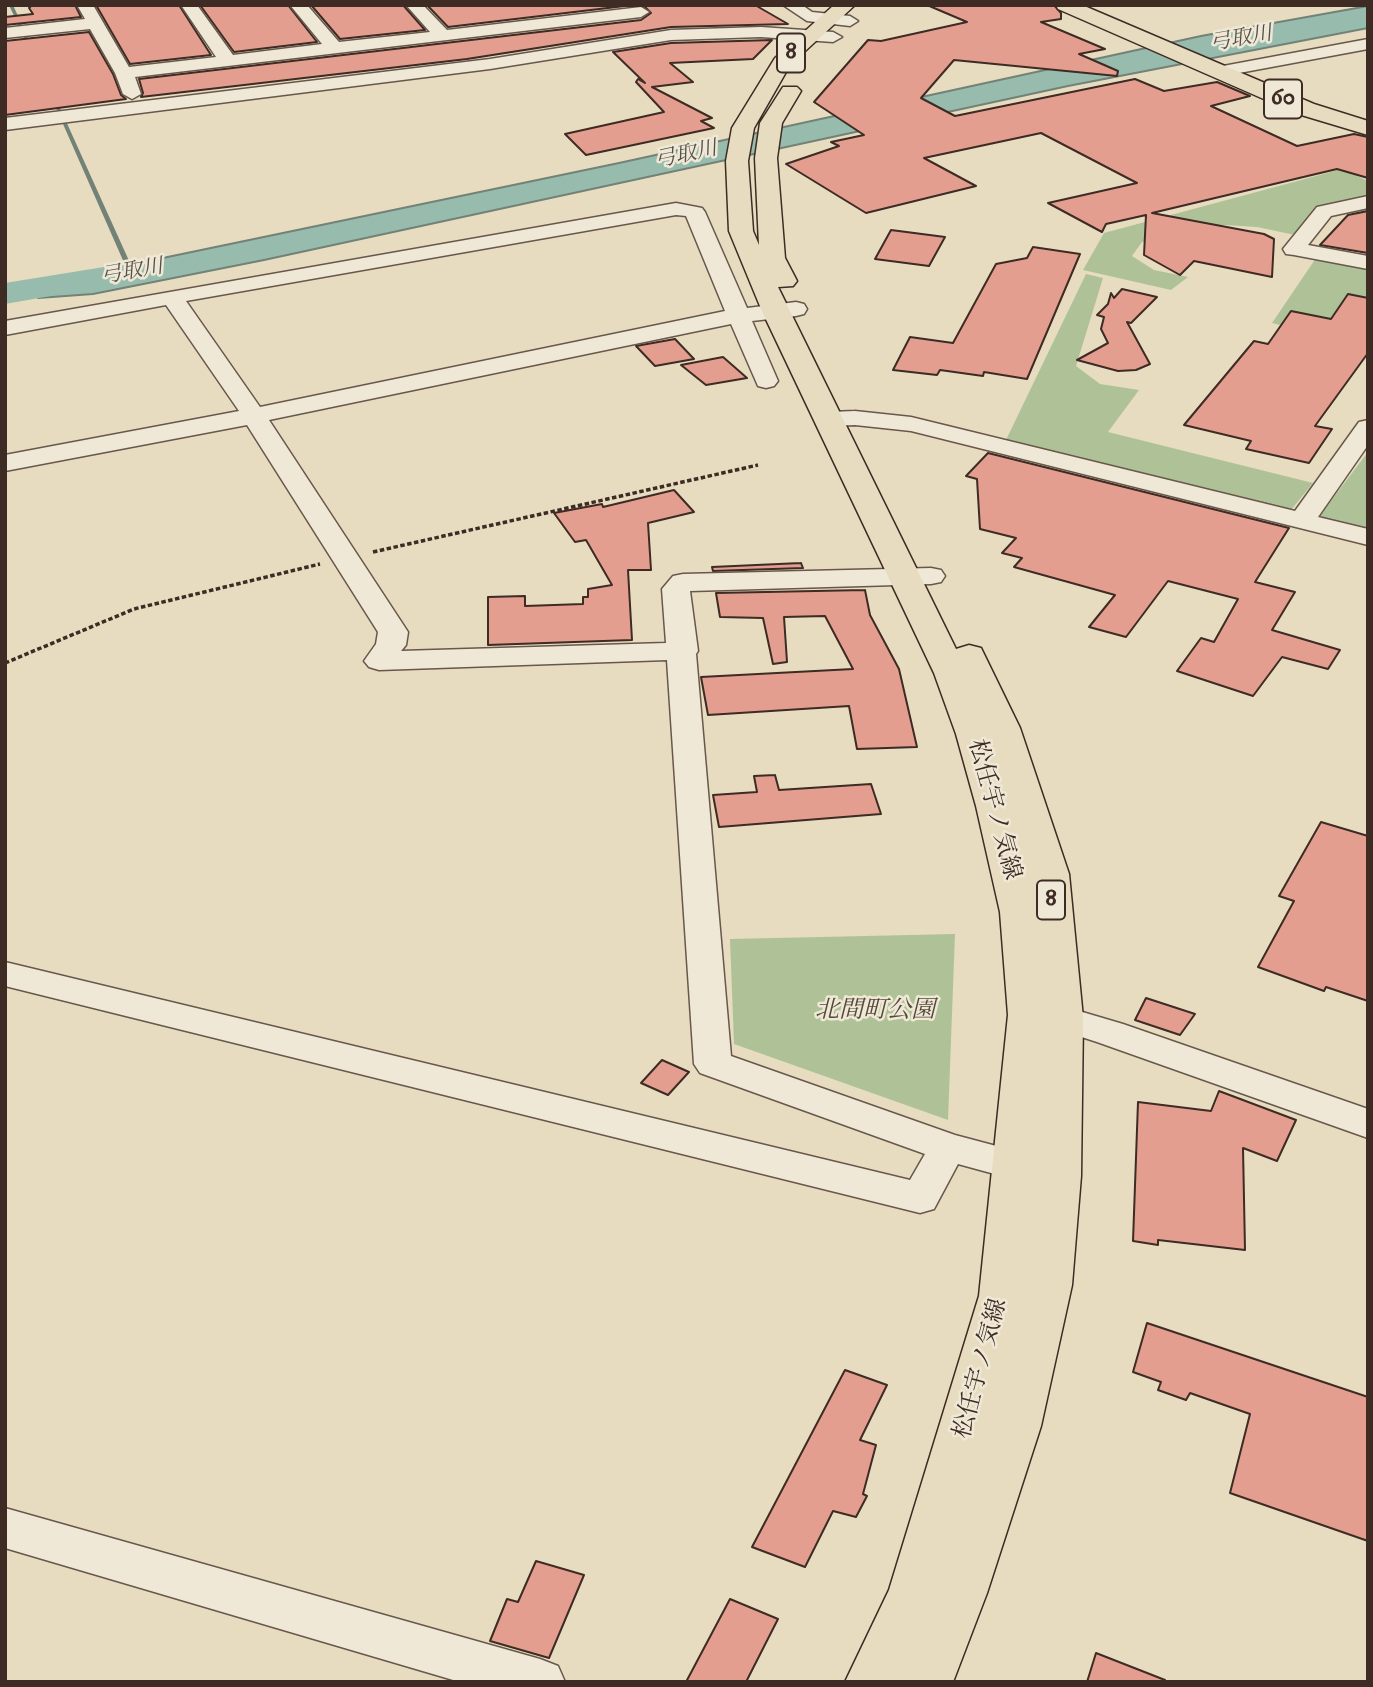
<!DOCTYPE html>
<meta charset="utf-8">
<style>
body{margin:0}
#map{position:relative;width:1373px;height:1687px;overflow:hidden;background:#e7dcc0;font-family:"IM FELL DW Pica",serif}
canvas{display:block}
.frame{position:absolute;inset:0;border:7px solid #3d2b24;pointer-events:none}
</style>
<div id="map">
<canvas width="1373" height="1687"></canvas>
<div class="frame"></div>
</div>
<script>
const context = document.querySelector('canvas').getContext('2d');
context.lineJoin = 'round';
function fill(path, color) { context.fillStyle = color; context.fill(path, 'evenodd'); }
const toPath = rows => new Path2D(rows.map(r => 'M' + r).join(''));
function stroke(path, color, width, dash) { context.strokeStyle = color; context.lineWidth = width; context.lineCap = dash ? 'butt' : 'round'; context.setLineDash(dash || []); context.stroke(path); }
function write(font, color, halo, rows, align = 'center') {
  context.font = font + ' "IM FELL DW Pica","Noto Serif JP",serif'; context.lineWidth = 5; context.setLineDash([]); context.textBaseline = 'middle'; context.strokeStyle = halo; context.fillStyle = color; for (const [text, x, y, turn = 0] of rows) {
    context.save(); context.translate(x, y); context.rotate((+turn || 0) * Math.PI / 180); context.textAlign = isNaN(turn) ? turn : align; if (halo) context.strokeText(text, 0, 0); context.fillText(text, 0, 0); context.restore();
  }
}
fill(toPath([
 [1342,169,1368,181,1368,216,1319,209,1295,235,1257,227,1225,225,1142,242,1132,256,1154,270,1188,277,1171,290,1083,270,1104,233],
 [1316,258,1368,269,1368,318,1311,333,1272,323],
 [1086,274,1103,278,1076,366,1100,384,1139,390,1108,432,1313,483,1291,510,1005,442],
 [1368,452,1368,530,1317,519],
 [955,934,948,1120,734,1044,730,939]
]), '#afc297');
const water = toPath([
 [1368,6,1368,28,1068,86,264,260,93,294,38,298,110,269,619,163,1201,36,1368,6]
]);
fill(water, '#97bcad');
stroke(water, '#738276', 2);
fill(toPath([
 [9,5,13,5,33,49,29,48,9,5],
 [54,98,56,99,135,274,134,275,129,274,52,99,54,98]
]), '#738276');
fill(toPath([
 [147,260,159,263,164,270,159,277,5,304,5,283,147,260]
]), '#97bcad');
const building = toPath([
 [32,5,75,5,81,17,5,25,5,17,33,14,29,8,32,5],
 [96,5,179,5,211,55,130,64,96,5],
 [200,5,288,5,317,42,234,52,200,5],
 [311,5,403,5,425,30,340,39,311,5],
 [427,5,633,5,448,27,427,5],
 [643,5,755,5,788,24,671,27,467,59,141,97,143,93,139,79,641,20,651,13,643,5],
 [927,5,1054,5,1061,13,1061,19,1041,22,1105,49,1079,54,1118,71,1117,76,954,60,921,98,955,116,1135,79,1164,91,1217,82,1250,96,1211,106,1297,146,1354,134,1368,137,1368,178,1337,169,1152,213,1264,234,1274,239,1272,277,1194,261,1180,275,1144,255,1146,215,1106,224,1102,232,1048,203,1137,183,1041,133,924,158,976,186,866,213,786,164,839,146,831,142,864,135,814,102,868,40,881,41,967,22,927,5],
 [89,32,113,74,121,95,126,99,5,115,5,41,89,32],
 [772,40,753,59,670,63,693,82,652,87,712,118,701,121,714,128,586,155,565,134,664,112,636,82,638,79,645,83,613,52,671,43,772,40],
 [1368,211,1368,253,1320,245,1348,215,1368,211],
 [891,230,945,237,929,266,875,259,891,230],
 [1033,247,1080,254,1027,379,984,372,983,376,940,370,937,375,893,370,910,337,953,343,996,264,1027,258,1033,247],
 [1122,289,1157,297,1131,323,1127,322,1150,364,1136,370,1118,371,1077,360,1108,343,1101,329,1104,317,1097,315,1108,304,1111,293,1114,298,1122,289],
 [1348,294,1368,298,1368,353,1315,426,1332,429,1309,463,1246,449,1251,441,1184,425,1254,341,1268,344,1291,311,1331,319,1348,294],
 [675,339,694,359,655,366,636,346,675,339],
 [723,357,747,378,706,385,681,365,723,357],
 [988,453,1289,528,1255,582,1295,592,1272,630,1340,650,1328,669,1282,657,1253,696,1177,671,1201,638,1214,642,1238,599,1168,581,1126,637,1089,627,1115,595,1014,567,1022,558,1002,553,1016,538,980,529,977,479,966,476,988,453],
 [674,490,694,512,648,523,651,570,628,570,632,640,488,645,488,597,525,596,525,606,583,604,583,597,588,597,588,589,612,585,586,540,575,542,554,513,602,504,603,507,674,490],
 [801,563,803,568,713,571,712,567,801,563],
 [865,590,870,615,899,669,917,747,857,749,849,706,708,715,701,677,853,669,825,616,784,617,787,662,773,664,763,618,720,617,716,593,865,590],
 [775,775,779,790,871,784,881,814,719,827,713,795,757,792,754,776,775,775],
 [1321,822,1368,836,1368,1001,1326,987,1324,991,1258,967,1294,901,1279,896,1321,822],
 [1146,998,1195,1014,1180,1035,1135,1020,1146,998],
 [662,1060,689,1072,668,1095,641,1083,662,1060],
 [1219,1091,1296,1120,1277,1161,1243,1148,1245,1250,1158,1240,1158,1245,1133,1241,1138,1102,1211,1111,1219,1091],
 [1147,1323,1368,1397,1368,1541,1230,1493,1250,1414,1190,1393,1186,1400,1158,1390,1161,1382,1133,1372,1147,1323],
 [845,1370,887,1385,860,1440,876,1445,863,1494,867,1496,856,1517,833,1511,805,1567,752,1547,845,1370],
 [536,1561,584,1575,549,1658,490,1641,507,1599,518,1602,536,1561],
 [730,1599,778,1619,746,1682,686,1682,730,1599],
 [1096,1653,1165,1680,1165,1682,1087,1682,1096,1653]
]);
fill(building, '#e49e8f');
stroke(building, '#3d2b24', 2);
const minor = toPath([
 [77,5,93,5,129,67,216,57,181,5,197,5,233,55,322,44,290,5,307,5,339,42,430,32,406,5,423,5,447,30,641,7,649,12,641,17,135,77,141,94,132,99,123,94,115,73,90,29,5,38,5,28,85,19,77,5],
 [783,5,802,5,812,12,850,16,858,21,850,26,807,21,783,5],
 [761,27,833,32,842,37,833,42,761,37,671,40,490,69,5,130,5,118,490,59,671,30,761,27],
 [1368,39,1368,49,1223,76,1214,71,1223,66,1368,39],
 [1368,196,1368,208,1331,216,1308,245,1368,256,1368,269,1294,255,1286,254,1283,249,1317,207,1368,196],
 [676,203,702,208,705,212,747,308,796,302,804,304,807,309,804,314,796,316,752,321,778,381,774,386,766,388,758,386,731,324,269,420,408,632,406,645,401,651,666,643,662,589,673,576,683,574,931,568,941,570,945,576,941,582,931,584,690,591,698,651,696,654,731,1056,955,1135,1049,1160,1055,1170,1049,1180,1035,1185,958,1164,934,1209,920,1213,5,986,5,962,910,1180,925,1154,700,1073,694,1064,667,660,379,670,369,667,364,661,376,644,378,632,247,425,5,471,5,455,239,411,166,305,5,335,5,321,676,203],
 [676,215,686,216,725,311,260,407,186,301,676,215],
 [855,411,911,417,1295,511,1359,422,1368,420,1368,445,1318,517,1368,529,1368,545,911,431,855,425,829,426,820,424,817,419,820,414,829,412,855,411],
 [1038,1004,1062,1006,1123,1024,1368,1109,1368,1138,1097,1042,1060,1030,1025,1025,1020,1016,1025,1007,1038,1004],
 [5,1508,540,1659,558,1666,565,1682,460,1682,5,1548,5,1508]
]);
const major = toPath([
 [834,5,855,5,790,65,754,128,748,161,753,231,759,245,755,158,760,123,783,87,797,87,801,91,782,123,777,158,785,258,797,281,793,286,778,287,956,649,969,645,981,648,1020,728,1069,874,1083,1018,1081,1176,1072,1285,1041,1426,987,1593,953,1682,845,1682,889,1590,979,1296,1008,1015,1000,912,976,806,956,734,934,673,762,311,729,231,726,161,732,128,775,58,834,5],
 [1056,5,1082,5,1314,104,1368,121,1368,135,1298,114,1058,9,1056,5]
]);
stroke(minor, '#68574b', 3);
stroke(major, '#3d2b24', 3);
stroke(toPath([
 [373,552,758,465],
 [5,663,134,609,320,564]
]), '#3d2b24', 3.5, [4.5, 2.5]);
fill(minor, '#efe8d6');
fill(major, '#e7dcc0');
write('italic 21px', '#544f46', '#efe8d6', [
 ["弓取川",1241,40,-10],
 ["弓取川",686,156,-12],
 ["弓取川",132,273,-10]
]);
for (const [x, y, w] of [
 [791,53,28],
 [1283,99,38],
 [1051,900,28]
]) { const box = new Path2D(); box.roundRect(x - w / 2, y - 19.5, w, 39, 5); context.fillStyle = '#efe8d6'; context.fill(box); stroke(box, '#3d2b24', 2); }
write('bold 23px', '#3d2b24', null, [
 ["8",791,53],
 ["60",1283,99],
 ["8",1051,900]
]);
write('24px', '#3d2b24', '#efe8d6', [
 ["松任宇ノ気線",993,810,75],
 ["松任宇ノ気線",982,1369,-75]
]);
write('italic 24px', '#54493b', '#efe8d6', [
 ["北間町公園",875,1012]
]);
</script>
